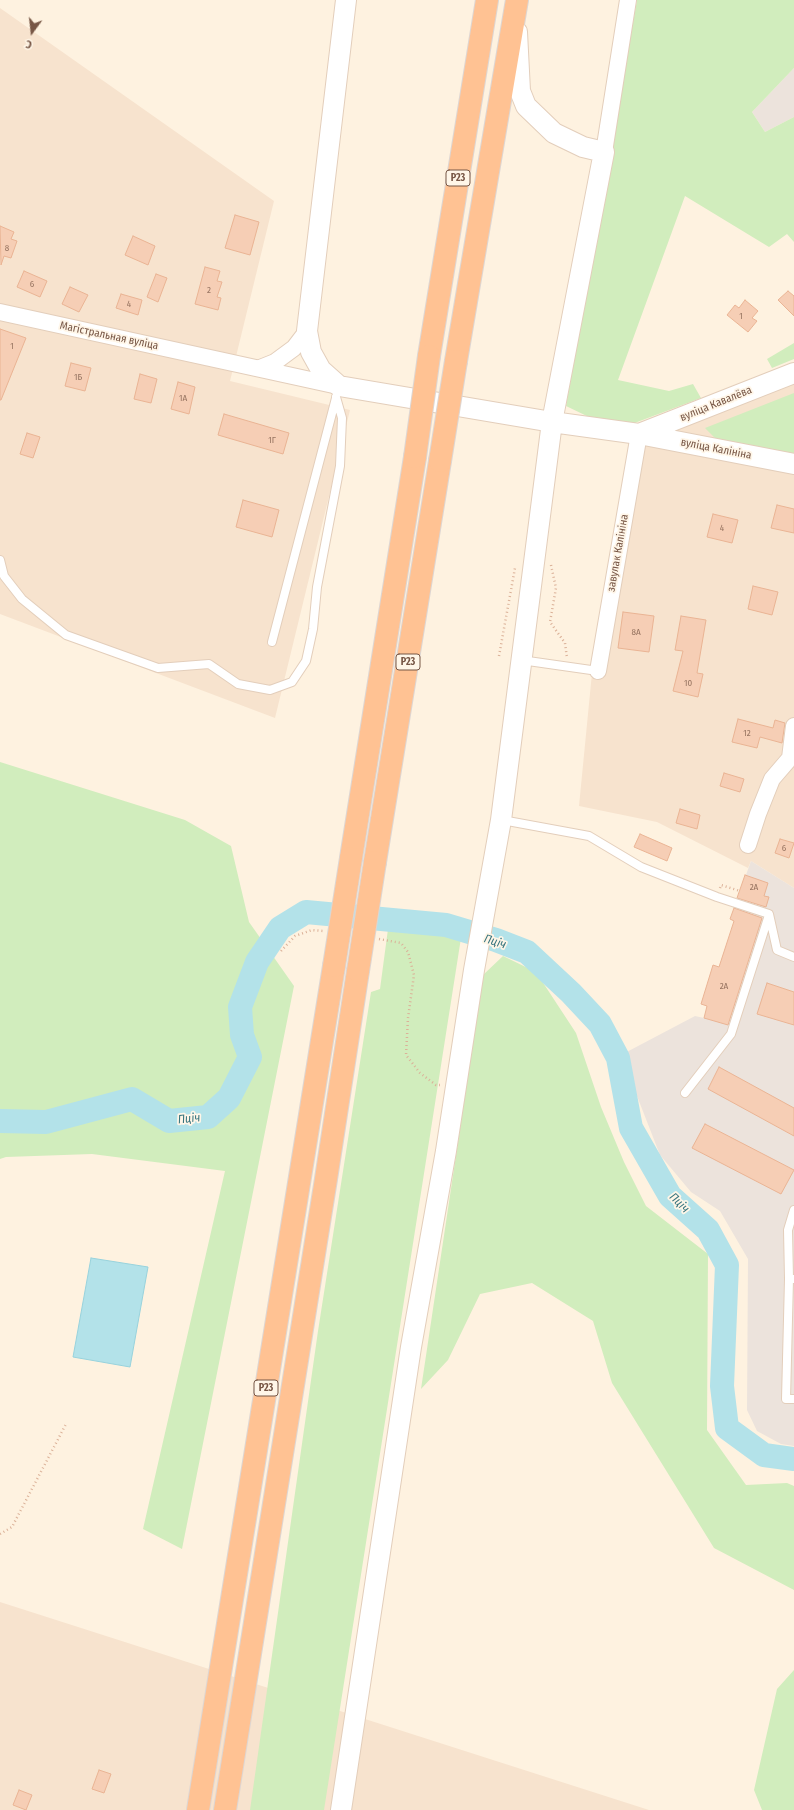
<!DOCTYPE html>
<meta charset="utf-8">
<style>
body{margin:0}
#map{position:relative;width:794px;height:1810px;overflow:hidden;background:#fef2e0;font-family:"Fira Sans Condensed",sans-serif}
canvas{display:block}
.north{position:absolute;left:12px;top:12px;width:40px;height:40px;-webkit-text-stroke:3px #fff6e8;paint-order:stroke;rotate:195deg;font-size:11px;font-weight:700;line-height:16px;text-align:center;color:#775645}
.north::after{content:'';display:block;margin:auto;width:14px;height:18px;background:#775645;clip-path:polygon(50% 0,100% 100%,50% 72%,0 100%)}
</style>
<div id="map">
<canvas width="794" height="1810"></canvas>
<div class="north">С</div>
</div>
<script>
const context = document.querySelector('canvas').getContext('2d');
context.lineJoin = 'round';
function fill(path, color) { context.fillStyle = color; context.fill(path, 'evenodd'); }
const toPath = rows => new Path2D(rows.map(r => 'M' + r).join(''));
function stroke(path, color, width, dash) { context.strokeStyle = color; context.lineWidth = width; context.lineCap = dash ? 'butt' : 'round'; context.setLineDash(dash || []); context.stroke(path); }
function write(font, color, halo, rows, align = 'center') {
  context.font = font + ' "Fira Sans Condensed",sans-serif'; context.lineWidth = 3.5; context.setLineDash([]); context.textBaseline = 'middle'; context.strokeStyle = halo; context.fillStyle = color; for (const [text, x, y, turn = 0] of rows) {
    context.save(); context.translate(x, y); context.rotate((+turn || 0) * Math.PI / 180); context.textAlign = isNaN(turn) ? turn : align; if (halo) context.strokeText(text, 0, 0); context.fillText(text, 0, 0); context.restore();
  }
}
fill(toPath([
 [0,8,274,201,230,381,350,410,275,718,0,614],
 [794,365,794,888,751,861,748,868,657,822,579,806,592,673,637,430],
 [0,1602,649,1810,0,1810]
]), '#f7e3ce');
fill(toPath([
 [794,68,794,117,765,132,752,112],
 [751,861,794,888,794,1446,781,1444,757,1431,747,1410,748,1259,720,1211,691,1192,660,1155,621,1055,695,1016,704,1018,707,1006,701,1004,713,965,719,967,734,921,730,919]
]), '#ece3dc');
fill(toPath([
 [637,0,794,0,794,68,752,112,765,132,794,117,794,242,787,234,769,247,685,196,618,380,669,391,693,384,701,398,616,430,566,406],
 [794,343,794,359,772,368,767,359],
 [794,393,794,454,715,438,705,428],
 [0,762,185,820,231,846,249,922,294,986,182,1549,143,1529,225,1171,92,1154,6,1157,0,1159],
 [388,929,444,932,461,938,324,1810,250,1810,318,1331,371,992,380,989],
 [503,956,536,972,576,1033,601,1107,624,1162,646,1206,708,1254,707,1430,746,1485,787,1483,794,1486,794,1590,714,1548,612,1383,593,1321,532,1283,480,1294,448,1360,421,1389,483,975],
 [794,1670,794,1810,762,1810,754,1790,777,1689]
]), '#d1edbd');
const water = toPath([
 [91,1258,148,1267,130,1367,73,1357,91,1258]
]);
fill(water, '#b3e2e9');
stroke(water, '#98d2dc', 1);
stroke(toPath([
 [0,1121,46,1122,132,1099,169,1121,208,1117,229,1098,250,1057,242,1035,240,1007,257,962,280,928,306,912,446,925,496,940,527,952,571,993,600,1024,618,1058,631,1128,670,1196,708,1230,727,1265,722,1386,727,1428,764,1455,794,1459]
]), '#b3e2e9', 24);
const building = toPath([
 [235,215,259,222,250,255,225,248,235,215],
 [0,226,14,232,11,239,17,241,11,258,4,256,1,265,0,226],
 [133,236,155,246,148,265,125,255,133,236],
 [205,267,220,271,217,281,222,282,217,297,221,298,218,310,195,304,205,267],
 [24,271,47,281,40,297,17,287,24,271],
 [156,274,167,278,158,302,147,297,156,274],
 [70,287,88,295,79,312,62,304,70,287],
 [788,291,794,296,794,316,778,300,788,291],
 [121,294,142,300,138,315,116,308,121,294],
 [745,300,758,311,752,318,757,321,748,332,727,315,735,305,739,308,745,300],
 [0,329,26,338,1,400,0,400,0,329],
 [71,363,91,368,85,391,65,386,71,363],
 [140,374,157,379,151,403,134,399,140,374],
 [178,382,195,387,189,414,171,409,178,382],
 [224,414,289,433,283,454,218,435,224,414],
 [27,433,40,437,33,458,20,454,27,433],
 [243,500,279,510,272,537,236,527,243,500],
 [777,505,794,509,794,533,771,528,777,505],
 [713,514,738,520,732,543,707,537,713,514],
 [753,586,778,592,772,615,748,609,753,586],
 [623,612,654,616,649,652,618,648,623,612],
 [681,616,706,620,697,673,703,674,698,697,673,691,683,651,675,650,681,616],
 [738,719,773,728,775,720,785,723,782,743,760,737,757,748,732,742,738,719],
 [724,773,744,779,740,792,720,786,724,773],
 [680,809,700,815,697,829,676,823,680,809],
 [640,834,672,848,667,861,634,847,640,834],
 [780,839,794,843,789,858,775,853,780,839],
 [745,875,768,883,764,896,769,897,766,907,737,898,745,875],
 [734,908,762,918,728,1025,704,1018,707,1006,701,1004,713,965,719,967,734,921,730,919,734,908],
 [767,983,794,992,794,1025,757,1014,767,983],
 [719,1067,794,1108,794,1136,708,1089,719,1067],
 [705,1124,794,1170,781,1194,692,1148,705,1124],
 [99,1770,111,1774,104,1793,92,1789,99,1770],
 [19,1790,32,1795,26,1810,13,1805,19,1790]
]);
fill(building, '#f6ceb5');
stroke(building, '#eab494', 1);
const service = toPath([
 [0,560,4,576,22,599,66,635,158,668,209,664,238,684,270,690,292,682,306,661,313,629,317,587,340,466,342,418,336,397],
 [272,642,336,398],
 [521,660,598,671],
 [502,820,589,836,641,867,717,897,769,914,777,950,794,957],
 [685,1093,731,1034,769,915],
 [789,1279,786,1399,794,1399],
 [794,1279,789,1279,788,1230,794,1210]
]);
const minor = toPath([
 [604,152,628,0],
 [0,312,338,386],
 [260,368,275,362,294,348,307,331],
 [598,671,639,434],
 [790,758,794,726],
 [748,845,758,814,772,779,790,758]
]);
const tertiary = toPath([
 [346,0,307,331,311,352,321,370,339,386,552,422,639,434,794,464],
 [639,434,794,373],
 [341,1810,411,1347,446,1151,474,970,501,820,552,422,604,152,583,147,554,133,526,106,520,91,517,32]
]);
const trunk = toPath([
 [429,356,487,0],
 [456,361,517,0],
 [351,858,415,457],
 [375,862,440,461],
 [198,1810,334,966],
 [225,1810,326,1179,358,971]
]);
stroke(service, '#e3cebb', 10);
stroke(minor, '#e3cebb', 18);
stroke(tertiary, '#e3cebb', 22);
stroke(trunk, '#ded6d2', 24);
stroke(toPath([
 [551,565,556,588,550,622,565,643,567,658],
 [499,656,515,568],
 [720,888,721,885,740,891],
 [379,939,401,943,408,952,414,975,408,1018,406,1055,420,1073,436,1085,440,1085],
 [281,951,295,936,312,930,323,931],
 [0,1534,12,1527,66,1424]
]), '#dbb198', 2.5, [1, 3]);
stroke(service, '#fff', 8);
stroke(minor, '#fff', 16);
stroke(tertiary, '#fff', 20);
stroke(trunk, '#ffc293', 22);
const trunkBridge = toPath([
 [415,457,429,356],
 [440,461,456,361],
 [334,966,351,858],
 [358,971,375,862]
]);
stroke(trunkBridge, '#ded6d2', 24, []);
stroke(trunkBridge, '#ffc293', 22);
write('9px', '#977461', null, [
 ["8",7,248],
 ["6",32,284],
 ["2",209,290],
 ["4",129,304],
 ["1",741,316],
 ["1",12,346],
 ["1Б",78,377],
 ["1А",183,398],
 ["1Г",272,440],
 ["4",722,528],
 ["8А",636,632],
 ["10",688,683],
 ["12",747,733],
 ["6",784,848],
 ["2А",754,887],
 ["2А",724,986]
]);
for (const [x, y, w] of [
 [458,178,24],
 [408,662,24],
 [266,1388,24]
]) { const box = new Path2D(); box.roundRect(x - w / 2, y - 8, w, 16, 3); context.fillStyle = '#fff6e8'; context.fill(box); stroke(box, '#775645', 1); }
write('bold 10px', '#775645', null, [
 ["Р23",458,178],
 ["Р23",408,662],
 ["Р23",266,1388]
]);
write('11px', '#775645', '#fff6e8', [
 ["Магістральная вуліца",109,336,12],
 ["вуліца Кавалёва",716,404,-22],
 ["вуліца Калініна",716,449,11],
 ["завулак Калініна",618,553,-80]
]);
write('italic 12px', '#37747e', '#fff6e8', [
 ["Пціч",495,942,18],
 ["Пціч",189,1119,-6],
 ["Пціч",679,1203,45]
]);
</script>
